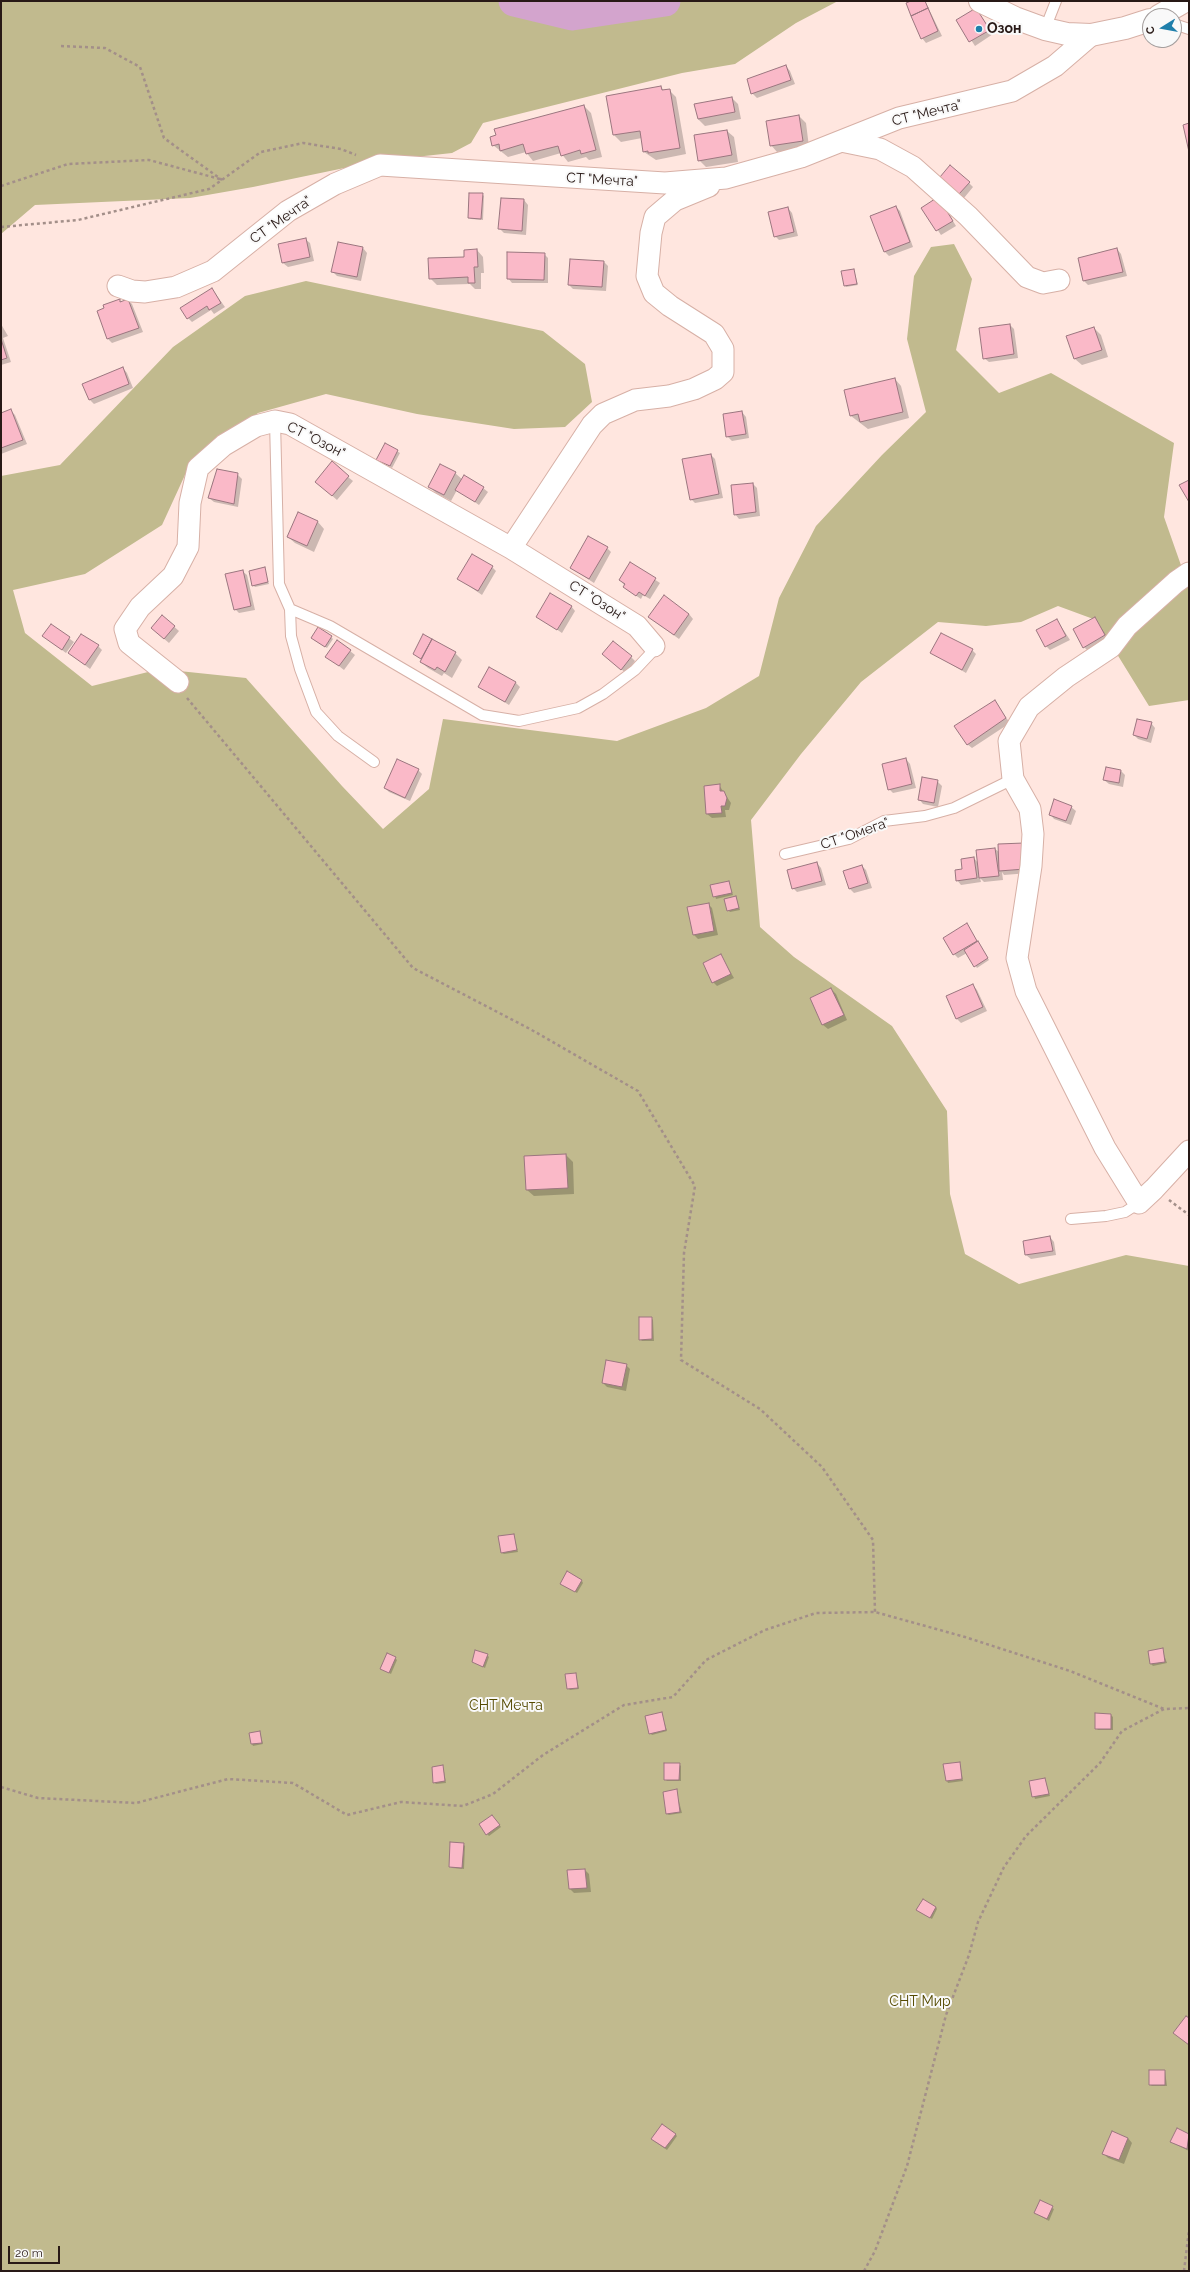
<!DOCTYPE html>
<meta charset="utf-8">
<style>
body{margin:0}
#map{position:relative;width:1190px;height:2272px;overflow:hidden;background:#ffe6df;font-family:Raleway,sans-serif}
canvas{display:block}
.frame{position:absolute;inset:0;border:2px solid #281916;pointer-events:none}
.north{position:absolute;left:1142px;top:8px;width:40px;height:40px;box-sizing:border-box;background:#f9f9f9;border:1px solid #a59f9e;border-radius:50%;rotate:259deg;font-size:11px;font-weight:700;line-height:16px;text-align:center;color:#281916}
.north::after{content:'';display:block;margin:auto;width:14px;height:18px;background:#1f7fab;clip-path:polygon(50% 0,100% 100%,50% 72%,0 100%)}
.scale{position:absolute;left:8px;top:2246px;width:52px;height:18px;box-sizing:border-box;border:2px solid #281916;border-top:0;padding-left:5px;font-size:12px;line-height:14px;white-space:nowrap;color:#281916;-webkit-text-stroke:3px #f9f9f9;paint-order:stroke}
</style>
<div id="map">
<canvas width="1190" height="2272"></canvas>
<div class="frame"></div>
<div class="north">С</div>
<div class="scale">20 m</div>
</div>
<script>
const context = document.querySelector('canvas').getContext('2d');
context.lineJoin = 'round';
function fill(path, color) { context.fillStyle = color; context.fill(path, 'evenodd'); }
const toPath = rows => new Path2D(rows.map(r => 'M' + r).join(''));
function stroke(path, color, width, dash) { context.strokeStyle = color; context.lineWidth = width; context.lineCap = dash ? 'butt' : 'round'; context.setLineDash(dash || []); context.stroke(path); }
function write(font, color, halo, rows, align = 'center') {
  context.font = font + ' Raleway,sans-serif'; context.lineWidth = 4; context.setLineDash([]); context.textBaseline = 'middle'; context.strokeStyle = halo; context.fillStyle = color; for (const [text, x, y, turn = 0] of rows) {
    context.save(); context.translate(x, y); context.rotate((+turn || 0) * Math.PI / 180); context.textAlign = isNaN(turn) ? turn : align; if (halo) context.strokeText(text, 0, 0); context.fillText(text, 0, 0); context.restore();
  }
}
fill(toPath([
 [1,1,838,1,796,23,735,64,682,73,483,123,471,143,452,153,378,161,253,187,190,198,35,205,1,234],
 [954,244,972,279,956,350,999,393,1051,373,1174,443,1164,517,1189,588,1189,700,1149,706,1096,620,1058,606,1021,622,986,626,938,622,861,682,801,754,751,820,760,927,794,957,892,1026,947,1111,950,1194,965,1254,1019,1284,1126,1255,1189,1266,1189,2271,1,2271,1,476,60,465,173,347,245,296,306,281,543,331,585,364,592,402,565,427,514,429,417,414,326,394,258,413,190,464,162,525,85,574,13,590,25,633,92,686,160,669,246,678,342,786,383,829,429,789,443,719,617,741,706,708,759,676,779,598,816,526,882,455,926,412,907,339,914,276,931,247]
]), '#c1ba8e');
fill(toPath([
 [914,1,925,1,942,36,926,43,922,38],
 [976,9,993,34,975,46,958,20],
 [786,66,790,71,795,84,757,98,752,93],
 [661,87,664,91,669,90,676,97,686,154,656,160,644,152,642,138,621,142,614,135],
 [732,98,738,104,741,119,705,126,698,119],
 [584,106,591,113,602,157,589,160,586,157,568,162,561,153,533,161,526,152,508,157,493,145],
 [799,116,806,123,809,147,777,152,771,145],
 [727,131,734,137,738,162,706,167,699,160],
 [945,181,969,183,973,187,964,198],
 [482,194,484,196,483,220,471,219,469,217],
 [502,199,524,200,528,205,526,235,504,233,499,228],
 [942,203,956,226,941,235,923,208],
 [896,207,900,211,913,247,889,256,885,252,871,217],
 [788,208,792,213,798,236,779,240,775,236],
 [305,239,310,243,314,261,288,267,283,263],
 [363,248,367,253,361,281,337,276,333,272],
 [1117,249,1121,254,1127,276,1088,285,1084,281,1079,259],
 [477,250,483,257,484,273,481,273,481,289,475,289,470,284,437,285,430,278],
 [544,254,548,258,548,283,512,283,508,278],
 [604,262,608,266,606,291,573,289,569,285],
 [854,270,858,285,846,287,845,285],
 [212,289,225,307,214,314,211,310,192,322,188,318],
 [119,300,122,303,128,300,132,304,143,332,112,343,108,339,98,312],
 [1,324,8,336,3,338,11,362,1,365],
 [1010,325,1014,329,1018,358,989,362,984,358],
 [1094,328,1101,335,1108,357,1082,365,1075,359,1068,337],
 [123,368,127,373,133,388,94,404,89,399],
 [895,379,901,386,909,418,868,429,851,416],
 [11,411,15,415,27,444,1,454,1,414],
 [742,412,746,417,749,438,732,441,727,436],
 [385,444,400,453,392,468,380,461],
 [711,455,715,459,723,498,695,503,691,499],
 [455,473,463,480,483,488,488,492,479,505,457,490,451,501,436,493,429,486],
 [237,474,242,479,238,507,214,502,209,498,213,481],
 [348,477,353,481,337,500,321,486],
 [753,484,757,488,760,516,739,519,735,514],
 [299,513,318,522,324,529,314,552,295,543,288,537],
 [607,548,611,552,594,583,571,568],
 [630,563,660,583,650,599,643,595,641,599,629,591,620,580],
 [492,567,496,571,482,595,459,579],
 [264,568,269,584,255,587,253,585],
 [242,571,247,575,255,610,239,613,235,609],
 [571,606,575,611,562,633,537,616],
 [689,614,693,619,679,639,654,621],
 [162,616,179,631,169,643,156,632],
 [1095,618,1109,640,1088,651,1084,647],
 [1057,620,1070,640,1050,650,1046,646],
 [51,625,74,642,66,653,43,636],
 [424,636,455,653,462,660,452,678,444,673,442,676,428,668,421,662,422,660,414,654],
 [331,637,333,639,327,648,314,640],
 [98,646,102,650,90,669,69,653],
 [972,650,976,654,966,673,932,653],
 [350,651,355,655,344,670,326,656],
 [631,657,635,661,626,673,608,659],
 [515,682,520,687,509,705,480,687],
 [994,701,1010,723,972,748,967,744],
 [1151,723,1155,728,1151,743,1138,739,1134,735],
 [906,759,910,764,916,788,893,793,889,789],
 [418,770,422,774,410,801,389,792,385,788],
 [1121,771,1125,775,1123,787,1109,784,1104,780],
 [937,781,942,786,938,807,923,804,919,799],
 [719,785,731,803,729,810,725,810,726,817,712,818,707,814],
 [1071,807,1076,811,1071,825,1054,819,1050,814],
 [995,849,1029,873,1004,875,1002,872,1003,880,984,882,980,878,981,882,961,885,957,880,974,858,978,863],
 [817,863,821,868,826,885,797,892,793,888],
 [862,866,866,870,872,888,854,893,850,889],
 [729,882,733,895,716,899,712,886],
 [736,897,740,910,730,912,728,910],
 [708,904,712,908,718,935,698,939,694,935],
 [967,925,989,960,977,968,967,953,958,958,954,954],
 [721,956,734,978,717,986,713,982],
 [973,985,977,990,987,1011,961,1023,957,1019],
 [831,989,836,994,847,1020,828,1029,823,1025,811,999],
 [566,1155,573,1162,574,1194,534,1196,527,1190],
 [1050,1237,1054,1242,1056,1255,1031,1259,1026,1255,1024,1242],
 [651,1318,653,1320,654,1341,642,1341,640,1339],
 [626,1365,630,1369,626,1391,607,1387,603,1383],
 [514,1535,518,1552,504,1554,502,1553],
 [582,1581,583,1583,577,1593,563,1585],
 [1162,1649,1167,1663,1153,1666,1151,1664],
 [487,1655,489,1657,485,1668,473,1662],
 [395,1658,397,1660,391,1674,381,1669],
 [576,1674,579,1689,570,1690,568,1688],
 [662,1714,667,1731,652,1735,650,1733],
 [1111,1715,1113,1717,1113,1730,1098,1730,1096,1728],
 [260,1732,263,1744,253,1746,252,1744],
 [960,1763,963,1781,948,1783,947,1781],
 [679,1764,681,1766,681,1781,667,1781,665,1779],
 [443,1766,446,1783,436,1784,434,1782],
 [1045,1779,1050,1796,1035,1799,1030,1782],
 [676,1790,682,1813,669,1815,667,1814],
 [494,1818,501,1827,489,1836,487,1834],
 [463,1844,465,1846,464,1869,452,1868,450,1866],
 [585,1870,589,1874,591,1892,574,1893,570,1889,569,1871],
 [936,1907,937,1909,932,1919,919,1912],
 [1165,2071,1167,2086,1152,2086,1150,2085],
 [1177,2129,1189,2135,1189,2151,1173,2143],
 [675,2134,677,2136,667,2150,654,2141],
 [1128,2138,1132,2143,1124,2164,1108,2158,1104,2154],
 [1040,2201,1054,2209,1049,2221,1035,2213]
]), '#0003');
stroke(toPath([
 [514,1,572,15,665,1]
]), '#d3a4cd', 31);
const building = toPath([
 [911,1,925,1,928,8,911,16,906,3,911,1],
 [928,8,938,31,921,39,911,16,928,8],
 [976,8,990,30,969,42,956,20,976,8],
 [786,65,791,80,751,94,747,79,786,65],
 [661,86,662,90,670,89,680,148,648,153,648,151,643,152,640,131,613,135,606,96,661,86],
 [732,97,735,112,698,119,694,104,732,97],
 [584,105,596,150,581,154,580,150,561,156,558,146,526,154,523,144,500,151,499,144,492,146,490,137,496,135,494,129,584,105],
 [799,115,803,141,770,146,766,121,799,115],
 [1189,123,1189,152,1183,125,1189,123],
 [727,130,732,155,698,161,694,135,727,130],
 [950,165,970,182,959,194,940,177,950,165],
 [469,193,483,193,481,219,468,218,469,193],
 [938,197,953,221,936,231,921,208,938,197],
 [501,198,524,199,522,231,498,229,501,198],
 [896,206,910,242,884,252,870,216,896,206],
 [788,207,794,232,774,237,768,212,788,207],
 [306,238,310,257,282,263,278,244,306,238],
 [338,242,363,247,357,277,331,272,338,242],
 [1117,248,1123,272,1083,281,1078,258,1117,248],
 [477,249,478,267,474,267,475,283,468,283,468,277,429,279,428,258,464,257,464,250,477,249],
 [507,252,545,253,544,280,507,279,507,252],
 [570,259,604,261,602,287,568,285,570,259],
 [854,269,857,284,844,286,841,271,854,269],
 [212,288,221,303,209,310,207,306,187,319,180,308,212,288],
 [120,299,120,302,128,299,139,328,107,339,97,311,104,308,103,305,120,299],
 [1010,324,1014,354,983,359,979,328,1010,324],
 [1094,327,1102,350,1074,359,1066,336,1094,327],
 [1,339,7,358,1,360,1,339],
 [123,367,129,384,89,400,82,384,123,367],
 [895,378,903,412,860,422,858,414,850,416,844,390,895,378],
 [11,409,23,440,1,448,1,413,11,409],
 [742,411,746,434,726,437,723,414,742,411],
 [385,443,398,450,390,466,376,460,385,443],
 [711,454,719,494,690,500,682,459,711,454],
 [332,461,349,476,332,496,315,482,332,461],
 [440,464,456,472,444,495,428,487,440,464],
 [217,469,238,473,234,504,208,498,217,469],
 [464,475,484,487,475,502,455,490,464,475],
 [1189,480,1189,502,1179,485,1189,480],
 [753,483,756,512,734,515,731,485,753,483],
 [298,512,318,521,307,546,287,537,298,512],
 [588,536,608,547,589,579,570,568,588,536],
 [472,554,493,566,478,591,457,579,472,554],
 [630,562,656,578,645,596,639,592,636,596,623,587,625,584,619,580,630,562],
 [265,567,268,582,252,586,249,571,265,567],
 [243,570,251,606,234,610,225,574,243,570],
 [550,593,572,606,557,630,536,617,550,593],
 [664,595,689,614,674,635,648,617,664,595],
 [162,615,175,626,164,639,151,628,162,615],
 [1095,617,1105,635,1083,648,1073,629,1095,617],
 [1057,619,1066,636,1045,647,1036,630,1057,619],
 [51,624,70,637,62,650,42,636,51,624],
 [318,627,332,636,325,647,311,638,318,627],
 [941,633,973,649,962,670,930,653,941,633],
 [81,634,99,645,85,665,68,653,81,634],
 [423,634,432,639,421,659,413,654,423,634],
 [432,639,456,652,445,672,437,667,435,670,420,662,432,639],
 [337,640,351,650,339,666,325,657,337,640],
 [613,641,632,656,621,670,602,654,613,641],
 [489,667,516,682,505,702,478,687,489,667],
 [995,700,1006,718,967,745,954,726,995,700],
 [1137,719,1152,722,1147,739,1133,735,1137,719],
 [906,758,912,784,888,790,882,764,906,758],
 [397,759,419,769,405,798,384,788,397,759],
 [1106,767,1121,770,1119,783,1103,780,1106,767],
 [922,777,938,780,934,803,918,800,922,777],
 [720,784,720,791,724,791,727,798,725,806,721,806,722,813,706,814,704,786,720,784],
 [1054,799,1072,806,1066,821,1049,815,1054,799],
 [1024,843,1025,869,999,871,998,844,1024,843],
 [995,848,999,876,979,878,976,850,995,848],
 [974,857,977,878,956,881,955,870,962,869,961,859,974,857],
 [817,862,822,881,792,889,787,870,817,862],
 [862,865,868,883,849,889,843,871,862,865],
 [729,881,732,893,713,897,710,885,729,881],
 [736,896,739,908,727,911,724,899,736,896],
 [709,903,714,931,693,935,687,907,709,903],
 [967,923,977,941,953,955,943,938,967,923],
 [978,941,988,958,974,967,964,950,978,941],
 [721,954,731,974,712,983,703,963,721,954],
 [973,984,983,1007,956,1019,946,996,973,984],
 [831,988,844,1015,822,1025,810,998,831,988],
 [566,1154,568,1188,526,1190,524,1156,566,1154],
 [1050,1236,1053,1251,1025,1255,1023,1241,1050,1236],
 [639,1317,652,1317,652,1339,639,1340,639,1317],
 [606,1360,627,1364,622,1387,602,1383,606,1360],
 [514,1534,517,1550,501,1553,498,1536,514,1534],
 [567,1571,582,1580,575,1592,560,1584,567,1571],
 [1163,1648,1165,1662,1150,1664,1148,1651,1163,1648],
 [475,1650,488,1654,483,1667,472,1662,475,1650],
 [387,1653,396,1657,389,1673,380,1669,387,1653],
 [576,1673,578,1688,567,1689,565,1674,576,1673],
 [662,1712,666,1730,649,1734,645,1716,662,1712],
 [1095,1713,1111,1714,1111,1729,1095,1729,1095,1713],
 [260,1731,262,1743,251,1744,249,1733,260,1731],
 [960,1762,962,1779,946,1781,943,1764,960,1762],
 [664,1763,680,1763,679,1780,664,1780,664,1763],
 [443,1765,445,1781,433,1783,432,1767,443,1765],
 [1045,1778,1049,1794,1032,1797,1029,1781,1045,1778],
 [677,1789,680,1812,666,1814,663,1792,677,1789],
 [492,1815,500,1825,486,1835,479,1824,492,1815],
 [450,1842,464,1843,462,1868,449,1867,450,1842],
 [585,1869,587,1888,569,1889,567,1870,585,1869],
 [923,1899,936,1907,930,1918,916,1910,923,1899],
 [1186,2016,1189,2018,1189,2045,1173,2033,1186,2016],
 [1149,2070,1165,2070,1165,2085,1149,2085,1149,2070],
 [662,2124,676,2134,665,2148,651,2139,662,2124],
 [1177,2128,1189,2134,1187,2149,1170,2142,1177,2128],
 [1112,2131,1128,2138,1119,2160,1102,2154,1112,2131],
 [1040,2200,1053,2206,1047,2219,1034,2213,1040,2200]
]);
fill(building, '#fab9c8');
stroke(building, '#9b767f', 1);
const lane = toPath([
 [1174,24,1189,29],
 [1045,29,1056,1],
 [275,421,279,584,290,609,330,626,482,715,519,721,578,708,603,694,635,670,651,653,654,646],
 [290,609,291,636,300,669,316,712,338,736,374,762],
 [785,854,849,839,884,821,925,816,954,808,1013,779],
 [1071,1219,1106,1216,1125,1212,1139,1203]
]);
const street = toPath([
 [841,141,880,149,913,167,968,216,1027,277,1043,283,1059,280],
 [118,286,132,291,145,292,176,287,213,271,288,211,335,184,380,165,665,183,726,178,801,157,899,118,1012,91,1055,66,1091,35],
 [511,548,592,425,603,414,635,400,669,396,694,389,715,379,723,372,723,349,714,334,670,306,654,293,647,276,651,233,655,217,675,200,709,186],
 [1189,573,1176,582,1127,626,1111,647,1066,677,1029,707,1009,741,1013,779,1030,809,1033,834,1031,866,1017,958,1026,991,1105,1148,1139,1203,1154,1189,1189,1151],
 [178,682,129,643,125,629,140,607,173,576,188,547,190,503,198,468,224,445,256,426,275,421,290,424,511,548,637,626,654,646]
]);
const secondary = toPath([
 [980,1,1015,18,1045,29,1067,34,1091,35,1125,28,1150,20],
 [1159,16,1185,1]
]);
stroke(lane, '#d7b0a6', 12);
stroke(street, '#d7b0a6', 23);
stroke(secondary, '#d7b0a6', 24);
stroke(toPath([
 [61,46,105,48,140,67,164,138,222,180],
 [1,186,68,164,149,160,220,179],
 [1,227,78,220,209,189,261,152,303,143,341,149,356,155],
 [187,698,413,968,530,1029,638,1091,695,1186,684,1253,681,1360,760,1409,822,1467,873,1540,875,1612],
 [1169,1200,1189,1215],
 [1,1787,38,1798,136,1803,228,1779,293,1783,347,1815,401,1802,463,1806,493,1794,543,1755,624,1705,673,1697,706,1660,765,1630,816,1613,875,1612,965,1637,1070,1671,1164,1709],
 [864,2271,875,2251,907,2166,946,2015,969,1955,978,1922,1004,1867,1026,1836,1100,1763,1122,1731,1164,1709,1189,1708],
 [1184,2271,1189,2230]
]), '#a38f89', 2.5, [3, 3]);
stroke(lane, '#fff', 10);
stroke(street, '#fff', 21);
stroke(secondary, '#fff', 22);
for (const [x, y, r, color] of [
 [979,29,4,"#1f7fab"]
]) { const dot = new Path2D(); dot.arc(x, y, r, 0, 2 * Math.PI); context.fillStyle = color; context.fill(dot); stroke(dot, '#f9f9f9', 1.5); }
write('bold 14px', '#281916', '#f9f9f9', [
 ["Озон",987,29]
], 'left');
write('14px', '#281916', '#f9f9f9', [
 ["СТ \"Мечта\"",927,113,-14],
 ["СТ \"Мечта\"",602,180,3],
 ["СТ \"Мечта\"",281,220,-35],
 ["СТ \"Озон\"",316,440,27],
 ["СТ \"Озон\"",597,601,32],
 ["СТ \"Омега\"",855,834,-19]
]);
write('14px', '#554a00', '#f9f9f9', [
 ["СНТ Мечта",506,1706],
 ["СНТ Мир",920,2002]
]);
</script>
